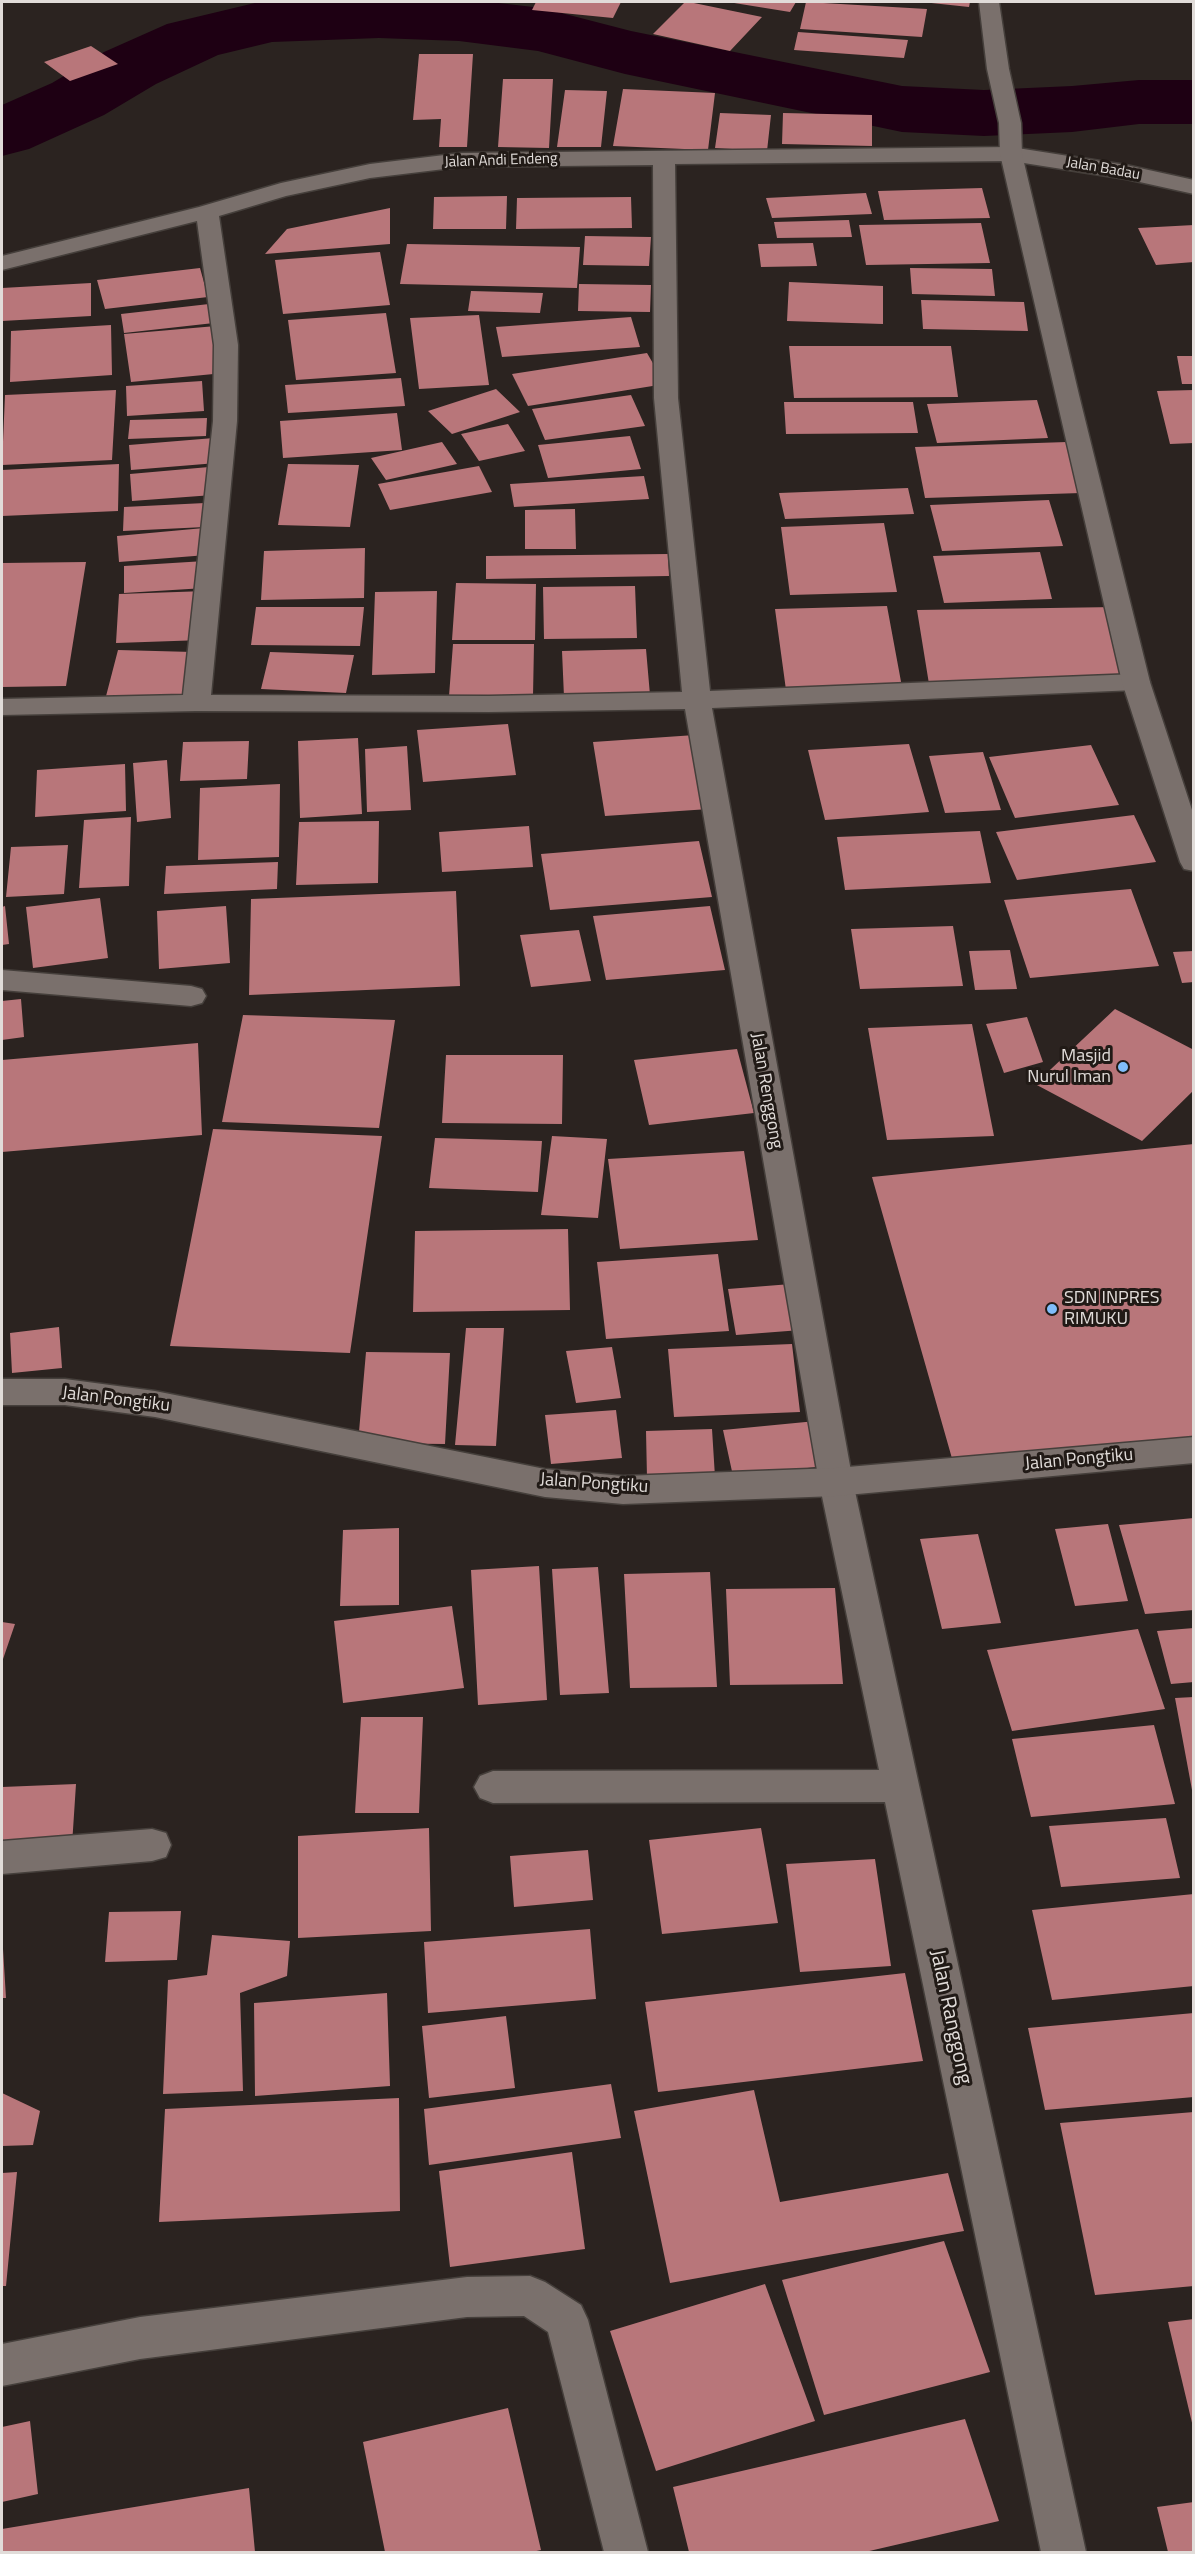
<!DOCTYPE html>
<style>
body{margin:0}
#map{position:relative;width:1195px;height:2554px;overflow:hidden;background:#2b2320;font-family:"Titillium Web",sans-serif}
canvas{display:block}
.frame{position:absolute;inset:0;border:3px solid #e1dcd9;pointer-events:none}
</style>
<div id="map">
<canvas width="1195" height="2554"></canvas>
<div class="frame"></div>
</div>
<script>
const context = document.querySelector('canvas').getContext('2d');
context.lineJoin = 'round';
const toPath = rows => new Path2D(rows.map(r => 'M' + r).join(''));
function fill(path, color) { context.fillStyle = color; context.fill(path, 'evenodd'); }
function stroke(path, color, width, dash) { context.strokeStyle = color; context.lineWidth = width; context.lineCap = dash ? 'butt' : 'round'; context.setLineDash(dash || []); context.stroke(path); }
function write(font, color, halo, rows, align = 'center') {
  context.font = font + ' "Titillium Web",sans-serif'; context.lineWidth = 6; context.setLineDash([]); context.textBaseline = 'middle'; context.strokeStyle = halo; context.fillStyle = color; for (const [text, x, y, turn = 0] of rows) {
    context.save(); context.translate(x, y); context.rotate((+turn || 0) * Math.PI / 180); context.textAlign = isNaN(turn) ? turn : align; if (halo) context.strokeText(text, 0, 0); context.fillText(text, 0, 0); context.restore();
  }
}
fill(toPath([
 [259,2,490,2,542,8,631,31,902,86,984,90,1072,86,1139,80,1194,80,1194,124,1139,124,1072,132,984,136,902,132,625,74,538,51,459,41,379,38,272,42,218,55,156,84,104,115,29,149,2,156,2,105,52,83,104,52,167,24,259,2]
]), '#1e0013');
fill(toPath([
 [536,2,621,2,613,18,532,10],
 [685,2,689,2,762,17,730,51,653,34],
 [728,2,796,2,790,12],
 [806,2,927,9,922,37,800,29],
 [922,2,970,2,969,7],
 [798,32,908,40,904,58,794,50],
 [91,46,118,64,70,81,44,62],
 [419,54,473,54,467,147,439,147,441,119,413,120],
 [503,79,553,79,549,148,498,147],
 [623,89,715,93,708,150,613,146],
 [565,90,607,91,601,147,557,147],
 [720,113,771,115,767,151,715,148],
 [783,113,872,115,872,146,782,144],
 [982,188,990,218,884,220,878,191],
 [866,193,872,214,772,218,766,198],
 [507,196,506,229,433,229,434,197],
 [631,197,632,228,516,229,517,198],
 [390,208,390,244,265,254,287,229],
 [849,220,852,237,777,238,774,222],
 [981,223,990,263,866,265,859,225],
 [1194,225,1194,262,1156,265,1138,228],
 [585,236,651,237,649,266,583,265],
 [813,243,817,266,761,267,758,244],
 [407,244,580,247,577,288,400,284],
 [380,252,390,305,283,314,275,260],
 [200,268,208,297,105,309,97,280],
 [910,268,992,269,995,296,912,294],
 [789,282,883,286,883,324,787,321],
 [91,283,91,316,2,321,2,288],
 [579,284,651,285,650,312,578,311],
 [471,291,543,293,540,313,468,311],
 [921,300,1024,302,1028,331,923,329],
 [209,304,214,323,124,333,121,314],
 [386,313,396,373,296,380,288,320],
 [479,315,489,385,419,389,410,318],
 [631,317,640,347,502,357,496,327],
 [111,325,112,375,10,382,11,331],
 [216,326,224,373,131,382,124,334],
 [789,346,951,346,958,397,794,398],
 [647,353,665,384,528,406,512,374],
 [1177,356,1194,356,1194,384,1182,384],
 [401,378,405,406,288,413,285,385],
 [202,381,204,411,127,416,126,386],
 [496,389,520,412,452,434,428,411],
 [116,390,112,460,2,465,5,395],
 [1194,390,1194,443,1170,444,1157,391],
 [631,395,645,426,545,440,532,409],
 [1037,400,1048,438,937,443,927,404],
 [784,402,913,402,918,433,786,434],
 [397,413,402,450,283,458,280,421],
 [207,418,206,436,128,439,130,420],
 [508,424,525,451,479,461,461,434],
 [630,436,641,469,548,478,538,445],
 [214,438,217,463,131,470,129,445],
 [442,442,457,464,386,480,371,458],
 [1067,442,1081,493,925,498,915,447],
 [119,464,118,511,2,516,2,470],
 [288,464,359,465,350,527,278,525],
 [479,466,492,492,390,510,378,484],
 [209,467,213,495,132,501,130,474],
 [644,476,649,499,514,507,510,484],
 [908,488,914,514,785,519,779,493],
 [1049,500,1063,546,942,551,930,505],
 [205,503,205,527,123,531,124,507],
 [575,509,576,549,525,549,525,510],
 [884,523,897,592,790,595,781,527],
 [204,528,207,555,119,562,117,536],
 [365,548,364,598,261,600,264,551],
 [1040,552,1052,599,944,603,933,556],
 [668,554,669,576,486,579,486,556],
 [205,561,205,588,124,593,124,566],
 [86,562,66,686,2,687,2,563],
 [456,583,536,584,535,640,452,640],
 [635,586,637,638,544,639,543,587],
 [206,591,203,640,116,643,119,594],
 [437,591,435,673,372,675,375,592],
 [887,606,902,687,786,690,775,609],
 [256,607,364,607,360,646,251,645],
 [1116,607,1133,680,929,684,917,610],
 [453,644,534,644,533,696,449,696],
 [646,649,650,695,564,697,562,651],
 [118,650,193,652,180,702,105,700],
 [270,652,354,655,346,693,261,689],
 [508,724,516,775,423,782,417,730],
 [695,735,709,809,605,816,593,742],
 [358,738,362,814,300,818,298,741],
 [249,741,247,779,180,781,183,742],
 [909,744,929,812,825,820,808,750],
 [1091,745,1119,805,1015,818,989,757],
 [407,746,411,810,367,812,365,749],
 [983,752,1001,810,945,813,929,756],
 [167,760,171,818,137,822,133,763],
 [125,764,126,811,35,817,37,770],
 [280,784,279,857,198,860,200,788],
 [1134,815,1156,862,1017,880,996,832],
 [131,817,129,886,79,888,84,820],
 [379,821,378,883,296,885,299,822],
 [529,826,533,867,442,872,439,832],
 [980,831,991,883,845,890,837,837],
 [699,841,712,897,550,910,541,854],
 [68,845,64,894,6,897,11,847],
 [278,862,277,889,164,894,166,866],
 [1131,889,1159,966,1030,978,1004,900],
 [456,891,460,986,249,995,251,899],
 [100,898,108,958,33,968,26,907],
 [5,906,9,944,2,945,2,907],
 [226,906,230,963,159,969,157,911],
 [710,906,725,970,606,980,593,916],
 [953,926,963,986,860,989,851,929],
 [579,930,591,981,531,987,520,935],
 [1010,950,1017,989,975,990,969,951],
 [1194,951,1194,982,1182,983,1173,952],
 [21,999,24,1037,2,1040,2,1001],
 [1115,1009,1194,1050,1194,1090,1142,1141,1035,1084],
 [243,1015,395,1020,379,1128,222,1122],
 [1027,1017,1043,1062,1004,1073,986,1024],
 [972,1024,994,1136,887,1140,868,1028],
 [198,1043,202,1135,2,1152,2,1060],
 [737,1049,754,1113,649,1125,634,1060],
 [446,1055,563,1055,562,1124,442,1123],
 [213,1129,382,1136,350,1353,170,1346],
 [552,1136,607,1139,598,1218,541,1215],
 [435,1138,542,1141,538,1192,429,1188],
 [1194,1144,1194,1442,955,1469,872,1177],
 [744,1151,758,1240,620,1249,608,1159],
 [568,1229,570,1310,413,1312,415,1231],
 [718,1254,729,1331,606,1339,597,1262],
 [791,1284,801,1330,736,1335,728,1289],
 [59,1327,62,1368,12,1373,10,1333],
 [466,1328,504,1328,496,1446,455,1445],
 [792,1344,800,1412,674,1417,668,1349],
 [612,1347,621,1398,576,1403,566,1351],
 [366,1352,450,1353,445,1444,358,1443],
 [616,1410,622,1458,551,1464,545,1415],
 [816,1421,826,1466,733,1476,723,1430],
 [712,1429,715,1477,647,1478,646,1431],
 [1194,1518,1194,1610,1145,1614,1119,1525],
 [1108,1524,1128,1601,1075,1606,1055,1529],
 [399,1528,399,1605,340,1606,343,1530],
 [978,1534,1001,1623,942,1629,920,1539],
 [539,1566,547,1700,478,1705,471,1570],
 [598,1567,609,1693,560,1695,552,1569],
 [710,1572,717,1687,630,1688,624,1574],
 [835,1588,843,1684,730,1685,726,1589],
 [452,1606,464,1688,343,1703,334,1621],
 [2,1622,15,1624,2,1662],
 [1194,1628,1194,1682,1171,1684,1157,1631],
 [1138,1629,1165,1709,1012,1731,987,1650],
 [1194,1697,1194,1790,1192,1790,1175,1698],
 [361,1717,423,1717,419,1813,355,1813],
 [1154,1725,1175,1804,1031,1817,1012,1739],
 [76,1784,72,1845,2,1848,2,1787],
 [1166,1818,1180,1878,1061,1887,1049,1826],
 [429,1828,431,1931,298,1938,298,1836],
 [761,1828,778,1923,662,1934,649,1840],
 [588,1850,593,1900,514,1907,510,1856],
 [875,1859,891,1966,800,1972,786,1864],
 [1194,1894,1194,1986,1052,2000,1032,1910],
 [181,1911,177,1960,105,1962,109,1912],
 [590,1929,596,1999,428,2013,424,1942],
 [212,1935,290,1941,287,1976,240,1993,243,2091,163,2094,168,1980,207,1975],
 [2,1949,3,1949,6,1998,2,1998],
 [905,1973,923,2061,658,2092,645,2002],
 [387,1993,390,2086,255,2096,254,2003],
 [1194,2013,1194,2097,1045,2110,1028,2028],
 [506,2016,515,2088,429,2098,422,2026],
 [611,2084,621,2138,429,2165,424,2109],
 [754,2090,780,2202,948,2173,964,2231,670,2283,634,2111],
 [2,2093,40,2111,33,2145,2,2146],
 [399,2098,400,2211,159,2222,165,2109],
 [1194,2112,1194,2286,1095,2295,1060,2123],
 [572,2152,585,2249,450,2267,439,2171],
 [17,2172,6,2286,2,2286,2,2173],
 [944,2241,990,2372,824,2415,782,2280],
 [765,2284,815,2421,656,2471,610,2331],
 [1194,2319,1194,2427,1193,2427,1168,2322],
 [508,2408,541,2550,532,2552,385,2552,363,2442],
 [965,2419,999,2521,865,2552,689,2552,673,2487],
 [30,2421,38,2494,2,2502,2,2427],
 [249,2488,255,2552,2,2552,2,2529],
 [1194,2502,1194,2552,1168,2552,1157,2507]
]), '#b8767a');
const street = toPath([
 [1011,147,1126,165,1194,180,1194,194,1126,179,1011,161,675,164,678,398,710,691,1136,674,1146,676,1150,682,1146,688,1136,690,712,708,853,1482,1086,2552,1041,2552,885,1802,493,1803,480,1798,474,1787,480,1776,493,1771,879,1770,819,1482,685,709,489,712,196,711,2,715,2,699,183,695,213,421,214,345,197,221,2,270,2,256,199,207,281,183,370,164,461,153,1011,147],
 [653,165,654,398,682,692,489,696,211,695,237,421,238,345,219,216,286,196,370,178,461,167,653,165],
 [2,970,191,986,202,989,206,996,202,1003,191,1006,2,990,2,970],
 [152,1829,166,1833,171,1845,166,1857,152,1861,2,1874,2,1841,152,1829],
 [530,2276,545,2282,581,2305,588,2320,648,2552,604,2552,548,2332,524,2316,467,2317,140,2359,2,2386,2,2344,140,2317,467,2277,530,2276]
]);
const secondary = toPath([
 [979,2,999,2,1009,69,1021,123,1022,154,1079,395,1150,682,1194,816,1194,871,1184,869,1180,862,1122,682,1000,154,999,123,987,69,979,2],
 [2,1379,65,1379,155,1391,545,1469,623,1476,836,1468,1194,1437,1194,1463,836,1496,623,1504,545,1497,155,1417,65,1405,2,1405,2,1379]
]);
stroke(street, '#453f3b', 3);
stroke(secondary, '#453f3b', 3);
fill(street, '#7a706c');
fill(secondary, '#7a706c');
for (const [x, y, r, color] of [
 [1123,1067,6,"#80bdfa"],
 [1052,1309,6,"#80bdfa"]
]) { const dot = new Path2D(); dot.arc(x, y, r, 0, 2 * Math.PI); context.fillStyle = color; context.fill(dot); stroke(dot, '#211a16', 2); }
write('15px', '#e1dcd9', '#211a16', [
 ["Jalan Andi Endeng",501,161,-2],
 ["Jalan Badau",1103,169,10]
]);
write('18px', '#e1dcd9', '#211a16', [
 ["Masjid",1111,1057],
 ["Nurul Iman",1111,1078],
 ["SDN INPRES",1064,1299,"left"],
 ["RIMUKU",1064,1320,"left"]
], 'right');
write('18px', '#e1dcd9', '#211a16', [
 ["Jalan Renggong",766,1091,80],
 ["Jalan Pongtiku",116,1400,7],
 ["Jalan Pongtiku",1079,1460,-5],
 ["Jalan Pongtiku",594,1484,4]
]);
write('21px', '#e1dcd9', '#211a16', [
 ["Jalan Ranggong",950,2017,78]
]);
</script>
